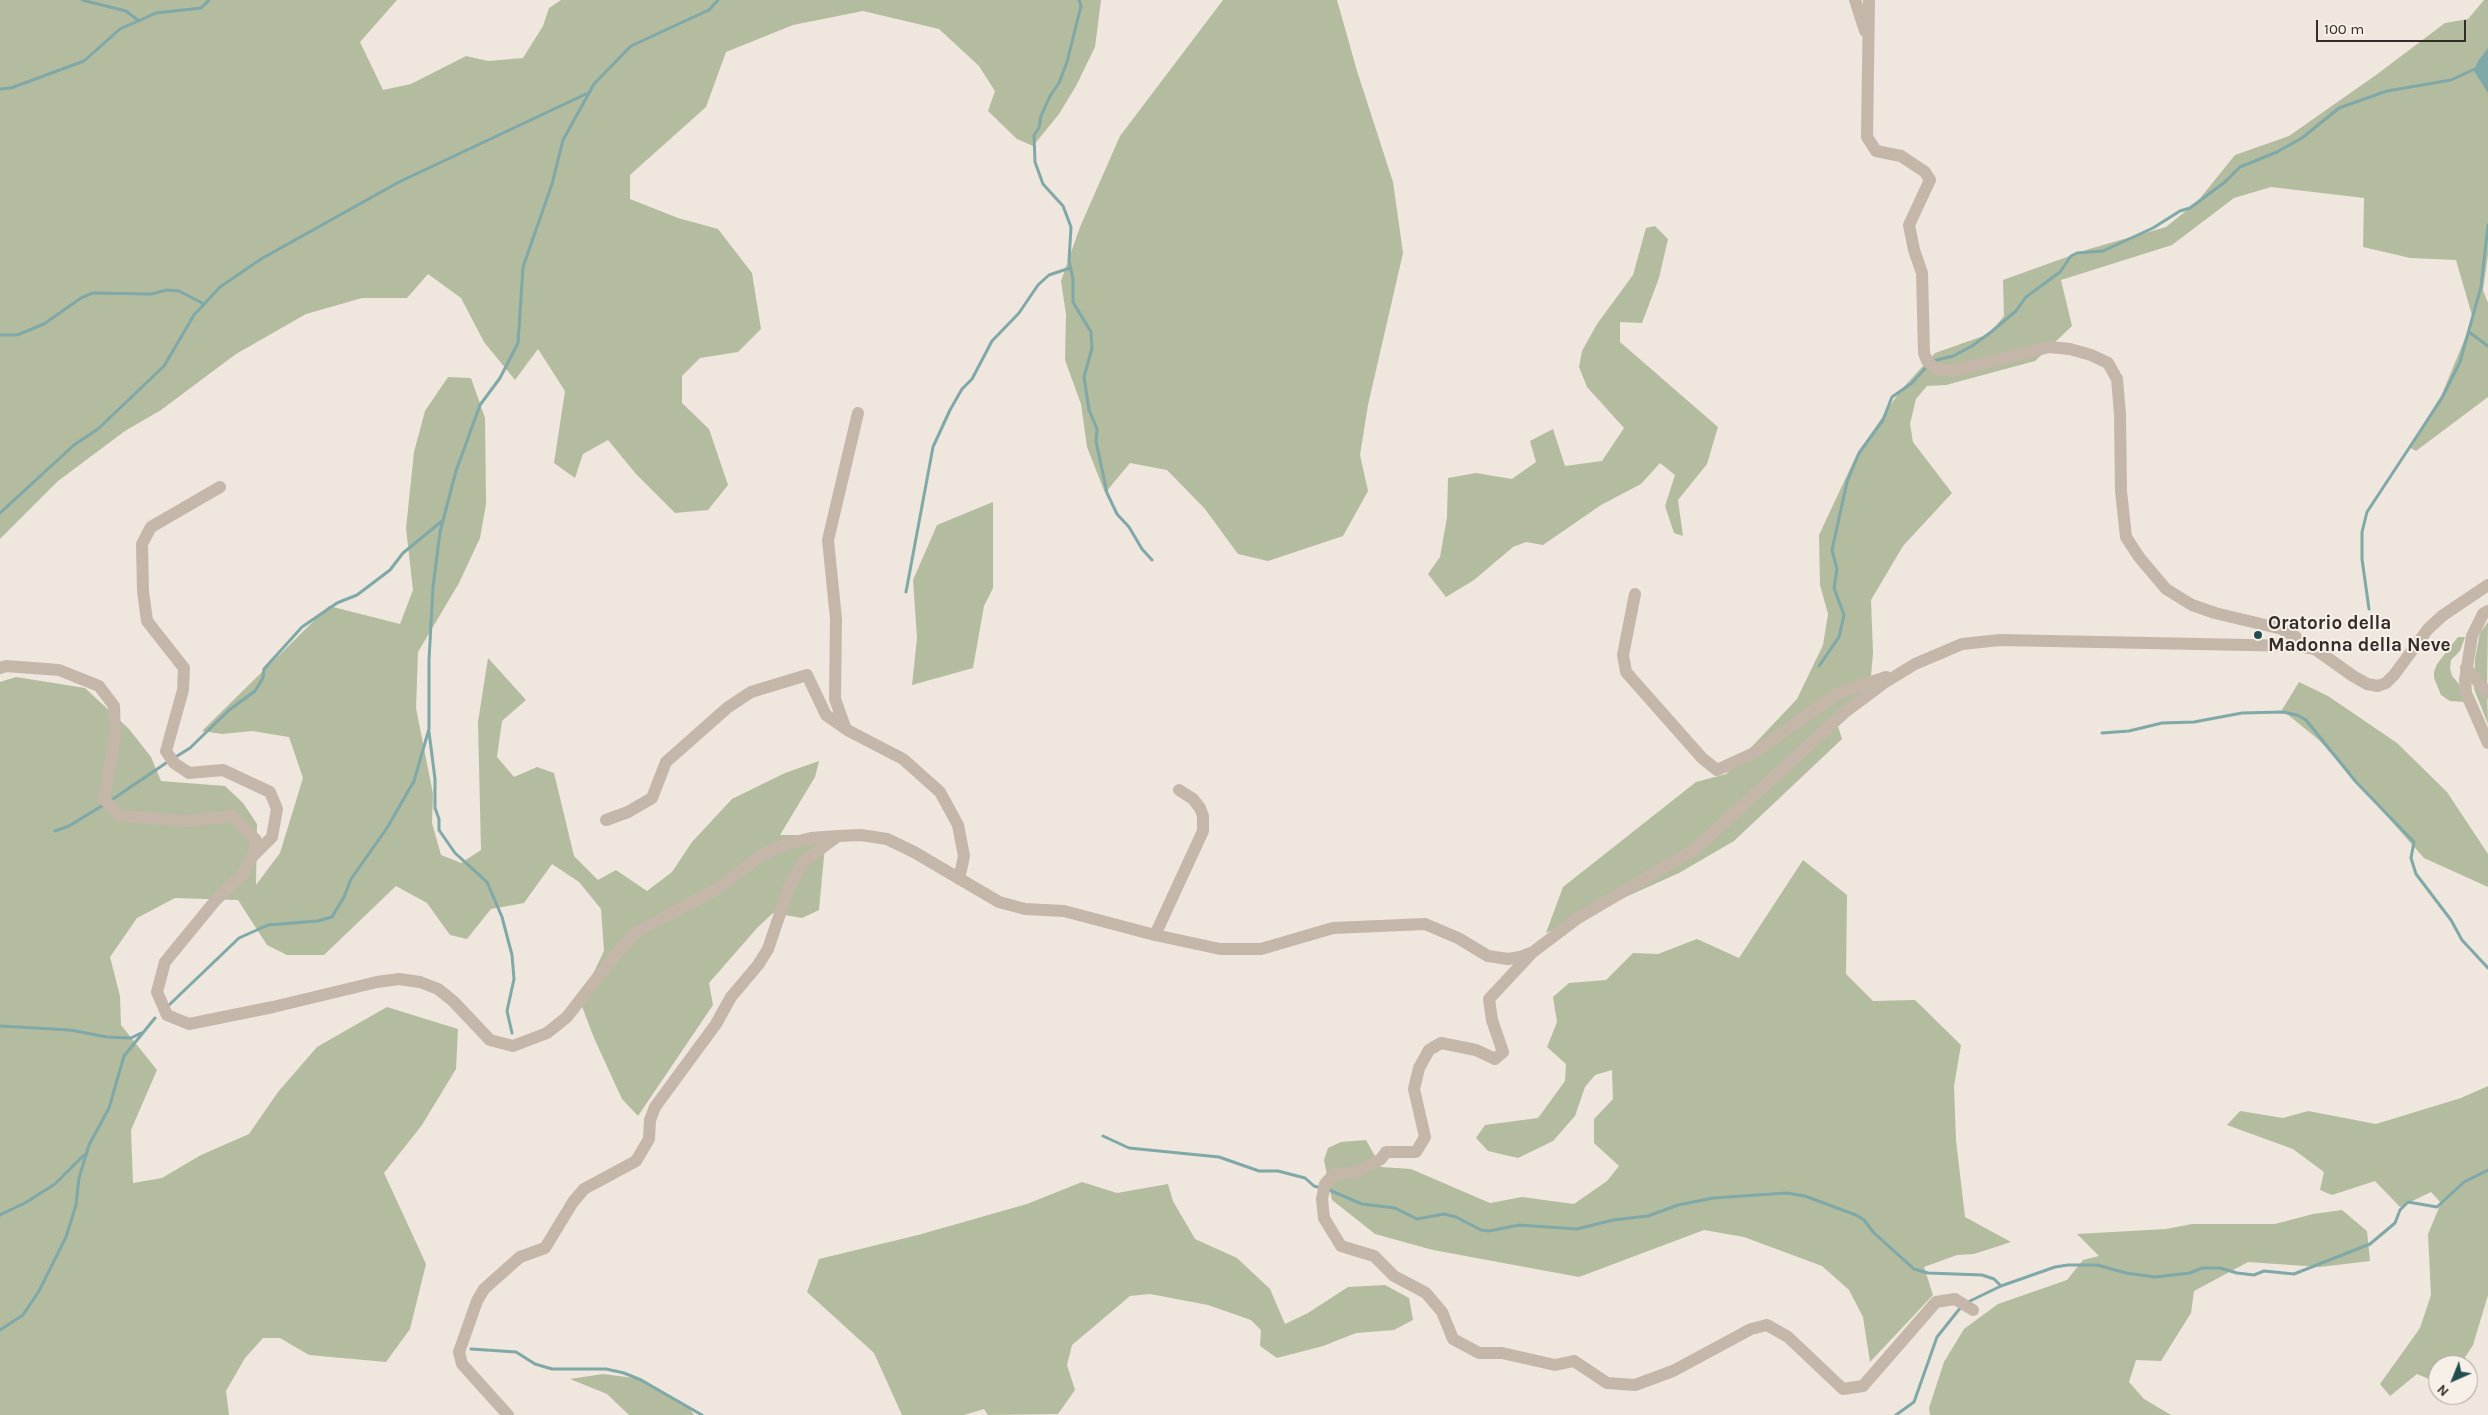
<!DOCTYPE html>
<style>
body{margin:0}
#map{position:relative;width:2488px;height:1415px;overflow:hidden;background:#efe6dd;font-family:Karla,sans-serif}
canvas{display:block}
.north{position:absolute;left:2428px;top:1355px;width:50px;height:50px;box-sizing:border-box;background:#f7f0e8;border:1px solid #a9a29c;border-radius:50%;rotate:224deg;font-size:14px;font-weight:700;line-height:20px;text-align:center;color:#342c29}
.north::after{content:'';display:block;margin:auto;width:18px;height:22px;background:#234e50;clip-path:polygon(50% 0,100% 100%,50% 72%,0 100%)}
.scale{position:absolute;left:2316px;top:20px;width:150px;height:22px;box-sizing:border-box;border:2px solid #342c29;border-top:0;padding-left:6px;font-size:15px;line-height:18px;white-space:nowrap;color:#342c29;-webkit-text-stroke:4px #f7f0e8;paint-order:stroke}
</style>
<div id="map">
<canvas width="2488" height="1415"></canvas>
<div class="north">N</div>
<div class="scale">100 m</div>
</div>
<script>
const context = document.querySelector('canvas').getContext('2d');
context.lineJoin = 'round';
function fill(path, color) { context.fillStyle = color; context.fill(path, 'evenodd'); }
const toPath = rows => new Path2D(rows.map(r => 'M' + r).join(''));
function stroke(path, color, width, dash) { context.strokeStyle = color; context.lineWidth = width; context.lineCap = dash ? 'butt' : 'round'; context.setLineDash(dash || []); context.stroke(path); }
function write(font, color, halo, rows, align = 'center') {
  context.font = font + ' Karla,sans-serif'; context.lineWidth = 4; context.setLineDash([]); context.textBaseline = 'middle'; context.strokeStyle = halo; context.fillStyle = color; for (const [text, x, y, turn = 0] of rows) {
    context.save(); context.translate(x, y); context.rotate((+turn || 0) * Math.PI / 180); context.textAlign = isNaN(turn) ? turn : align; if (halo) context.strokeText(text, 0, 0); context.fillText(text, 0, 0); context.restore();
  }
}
fill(toPath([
 [0,0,397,0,360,42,383,90,411,84,466,56,488,61,523,58,543,26,549,8,561,0,1101,0,1095,47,1076,86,1059,114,1033,146,1017,139,988,111,995,91,979,66,939,29,863,11,793,25,726,52,706,107,630,175,630,199,678,218,718,229,752,273,761,329,738,352,700,358,682,376,682,403,709,429,728,485,708,510,675,513,636,474,608,440,583,454,575,478,554,463,565,391,538,349,515,380,484,342,461,298,428,274,407,298,362,298,306,314,236,354,161,410,125,431,58,481,0,539],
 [1223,0,1337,0,1357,71,1393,182,1403,253,1368,405,1360,455,1368,491,1343,536,1268,561,1238,554,1205,509,1167,470,1130,463,1105,493,1087,447,1081,404,1065,360,1066,314,1061,281,1080,227,1120,136],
 [2484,0,2488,0,2488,255,2483,290,2488,303,2488,397,2416,451,2409,447,2442,394,2473,319,2456,260,2410,258,2363,247,2364,198,2271,187,2234,198,2172,245,2061,280,2072,326,2035,361,1946,385,1927,386,1916,399,1910,424,1913,442,1952,493,1903,546,1871,600,1873,653,1870,687,1835,717,1842,739,1734,841,1679,873,1546,933,1563,887,1696,782,1726,774,1797,699,1823,645,1828,614,1820,585,1819,535,1856,456,1900,391,1935,353,1989,334,2004,316,2003,280,2089,249,2166,227,2197,202,2235,155,2289,136,2376,75,2445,23,2468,19],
 [1655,226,1668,239,1659,278,1642,323,1620,322,1620,342,1718,427,1707,464,1678,500,1683,536,1674,533,1665,506,1675,475,1660,463,1641,484,1601,505,1543,545,1526,542,1513,547,1474,580,1446,597,1428,574,1440,557,1447,517,1448,478,1476,473,1512,479,1536,462,1530,441,1553,429,1565,466,1602,461,1624,428,1587,387,1579,367,1582,351,1597,324,1633,275,1646,228],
 [448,377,471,378,485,418,486,504,480,538,459,583,418,652,416,708,433,794,432,823,441,855,461,863,481,850,478,722,488,658,526,700,502,721,497,757,514,777,537,767,554,773,574,856,598,880,616,870,647,891,672,872,692,842,732,799,785,773,819,761,815,777,780,835,826,835,819,910,802,918,773,913,757,928,709,983,713,1005,638,1116,622,1099,594,1038,580,1001,604,951,601,909,579,882,552,864,524,903,491,909,467,939,450,935,427,903,396,886,324,955,287,955,267,945,238,900,175,898,137,918,110,957,120,996,121,1025,157,1070,131,1130,133,1183,162,1178,201,1155,249,1134,278,1092,317,1047,387,1007,458,1029,456,1069,422,1125,384,1173,426,1264,410,1329,386,1362,309,1355,280,1338,263,1338,245,1358,226,1391,229,1415,0,1415,0,682,16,677,85,688,129,729,151,757,161,781,225,786,243,803,257,824,256,885,280,853,303,778,289,737,252,731,222,734,202,731,329,606,400,624,413,590,406,528,414,452,425,411],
 [993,502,993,588,984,606,973,668,912,685,917,638,913,580,937,525],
 [2488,622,2487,687,2488,724,2474,689,2475,659,2480,633],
 [2458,637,2465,637,2460,651,2451,660,2450,668,2452,676,2459,684,2465,702,2450,701,2441,695,2434,678,2434,672,2437,664],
 [2299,682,2328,696,2397,743,2447,792,2488,854,2488,887,2424,858,2319,740,2282,710],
 [1803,860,1847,895,1846,974,1873,1001,1915,1000,1961,1045,1954,1086,1956,1140,1965,1217,2011,1242,1974,1254,1957,1255,1924,1267,1933,1295,1870,1362,1863,1317,1849,1290,1822,1266,1744,1237,1704,1230,1579,1277,1433,1250,1375,1234,1332,1200,1324,1160,1328,1148,1341,1142,1366,1140,1381,1167,1411,1169,1490,1203,1522,1197,1574,1204,1607,1181,1619,1166,1594,1143,1594,1119,1613,1099,1612,1070,1595,1075,1585,1087,1575,1116,1553,1141,1518,1158,1488,1151,1476,1138,1485,1125,1538,1118,1565,1081,1566,1064,1547,1047,1557,1022,1553,997,1569,983,1606,980,1633,953,1658,954,1697,939,1739,958],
 [2488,1086,2488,1295,2473,1345,2460,1365,2438,1365,2438,1383,2417,1374,2390,1396,2380,1384,2420,1328,2431,1295,2428,1234,2441,1203,2431,1192,2400,1207,2375,1181,2332,1195,2320,1190,2324,1172,2293,1149,2227,1125,2240,1111,2283,1118,2308,1111,2376,1124,2461,1098],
 [1082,1182,1117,1193,1168,1184,1173,1201,1195,1239,1237,1258,1270,1289,1285,1324,1308,1313,1348,1287,1385,1285,1409,1298,1413,1320,1394,1330,1356,1333,1323,1346,1277,1358,1260,1346,1261,1330,1251,1320,1208,1305,1150,1294,1130,1296,1072,1345,1067,1365,1075,1390,1058,1414,988,1415,984,1409,964,1415,902,1415,874,1353,807,1292,819,1259,918,1235,1027,1204],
 [2342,1210,2367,1231,2370,1261,2320,1267,2248,1262,2194,1291,2191,1313,2161,1361,2136,1360,2129,1382,2144,1399,2171,1415,1930,1415,1929,1408,1944,1362,1964,1329,1998,1304,2067,1280,2083,1260,2099,1256,2077,1234,2166,1229,2192,1224,2275,1224,2313,1214],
 [603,1374,642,1379,690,1409,694,1415,629,1415,607,1394,570,1379]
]), '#b3bc9e');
fill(toPath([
 [2488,48,2488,93,2474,71,2478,61]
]), '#7fa8a8');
stroke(toPath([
 [82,0,126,11,139,21],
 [1079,0,1081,6,1067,62,1059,83,1050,96,1041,116,1039,128,1034,135,1035,162,1043,184,1063,206,1071,227,1069,261,1073,279,1073,302,1091,332,1092,348,1084,377,1089,410,1097,429,1096,441,1107,493,1117,514,1129,527,1142,549,1152,560],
 [0,89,11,88,84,61,120,29,156,13,201,8,209,0],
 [2469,332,2488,346],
 [0,335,17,335,44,324,81,298,93,293,151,294,167,290,179,291,204,304],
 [1933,361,1953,356,1972,346,1991,332,2016,311,2026,297,2060,272,2071,256,2077,253,2103,251,2153,228,2180,211,2190,208,2225,182,2240,167,2277,152,2302,138,2339,108,2387,91,2451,80,2477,68],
 [0,513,74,445,98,429,164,366,194,315,220,287,261,259,399,182,588,93],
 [906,592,933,447,950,410,962,389,972,379,992,341,1019,313,1038,285,1049,275,1070,268],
 [2369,609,2362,559,2362,532,2367,512,2442,398,2460,362,2481,287,2488,225],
 [1819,666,1839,637,1844,615,1834,588,1837,569,1832,550,1847,482,1859,453,1883,420,1892,397,1912,383,1928,365],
 [429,732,435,779,435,808,439,819,439,830,455,853,487,882,502,917,512,955,514,979,507,1011,512,1033],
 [2102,733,2129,731,2162,723,2194,722,2242,713,2283,712,2297,715,2306,720,2356,782,2414,842,2411,858,2416,874,2451,920,2462,940,2488,968],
 [174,758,190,748,229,710,255,691,263,678,264,669,302,627,337,603,357,595,390,570,403,553,442,521],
 [110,801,169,761],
 [55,831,69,826,105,804],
 [168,1006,239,938,268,925,317,921,332,917,344,897,351,879,387,828,414,781,429,729,429,660,433,587,440,532,456,471,480,405,500,378,518,343,523,267,552,184,563,140,594,84,631,46,709,10,718,0],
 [0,1026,70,1030,107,1037,131,1038,141,1033],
 [1103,1136,1129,1148,1219,1157,1259,1171,1278,1171,1305,1178,1314,1186,1321,1188],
 [1327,1189,1362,1204,1395,1208,1417,1219,1444,1214,1456,1217,1481,1230,1489,1231,1519,1225,1577,1229,1613,1220,1648,1216,1678,1205,1713,1198,1787,1193,1805,1196,1856,1215,1864,1220,1874,1233,1914,1269,1928,1273,1982,1275,1994,1279,2001,1286],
 [0,1215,25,1203,55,1184,84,1155],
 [1968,1302,2001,1286,2055,1267,2068,1265,2097,1265,2126,1273,2155,1277,2190,1273,2202,1268,2220,1268,2237,1273,2254,1275,2264,1271,2294,1274,2370,1244,2395,1223,2400,1210,2408,1202,2437,1207,2464,1182,2488,1170],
 [0,1330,23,1315,39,1291,66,1237,76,1205,79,1178,89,1145,109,1108,124,1056,155,1018],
 [471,1349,516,1352,535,1364,552,1369,606,1369,624,1373,641,1380,702,1415],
 [1896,1415,1914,1402,1937,1337,1961,1307]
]), '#7fa8a8', 3);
stroke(toPath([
 [1855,0,1865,31],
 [1869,0,1867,137,1876,151,1901,156,1925,172,1930,180,1909,225,1914,250,1922,273,1924,353,1927,361,1936,369,1952,371,2049,347,2070,349,2091,355,2108,363,2117,379,2120,414,2121,491,2126,537,2139,557,2166,589,2192,605,2215,613,2282,629,2296,637,2298,646],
 [220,487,151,527,142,544,143,591,147,621,184,668,183,690,166,751,174,763,189,773,223,770,270,792,277,809,272,837,252,857],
 [1635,594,1623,655,1626,672,1702,758,1717,770,1752,754,1837,694,1886,677],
 [2488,611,2483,614,2472,636,2465,680,2466,693,2488,743],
 [0,668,6,666,59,670,99,686,114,706,115,736,104,799,120,816,188,821,232,816,256,840,252,857,243,874,215,901,165,962,157,992,167,1015,189,1024,273,1007,377,982,399,979,420,982,438,989,453,1001,490,1040,513,1046,547,1033,567,1017,614,956,635,933,719,888,760,856,786,844,811,838,838,836,861,835,887,839,914,852,999,902,1025,909,1064,911,1155,935,1220,949,1261,949,1333,928,1425,924,1458,938,1488,956,1508,959,1520,957,1533,952,1578,918,1695,849,1844,713,1884,683,1915,664,1962,644,2000,640,2298,646,2315,649,2353,676,2367,684,2378,686,2386,683,2394,675,2428,629,2442,616,2488,585],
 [2466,668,2488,693],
 [845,727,835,699,836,619,828,540,858,413],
 [606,820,628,812,652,798,666,762,727,708,751,692,807,675,826,715,849,731,903,759,940,792,958,825,964,856,959,879],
 [1155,935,1203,831,1203,816,1200,808,1193,799,1179,790],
 [1531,954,1489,999,1492,1020,1503,1052,1495,1059,1476,1050,1441,1043,1429,1050,1419,1068,1414,1089,1425,1137,1416,1152,1386,1152,1381,1159,1357,1172,1333,1175,1325,1184,1322,1199,1324,1218,1341,1246,1374,1256,1394,1276,1426,1293,1442,1312,1453,1339,1479,1353,1502,1353,1555,1365,1574,1361,1607,1383,1635,1385,1673,1371,1751,1329,1767,1325,1788,1337,1843,1389,1863,1386,1936,1302,1955,1299,1973,1310],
 [508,1415,462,1364,459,1352,477,1301,484,1289,520,1257,545,1248,573,1202,584,1189,636,1161,649,1139,650,1120,655,1107,716,1024,731,997,758,965,768,949,789,887,803,862,838,836]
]), '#c5b6aa', 12);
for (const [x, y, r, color] of [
 [2258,635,5,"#234e50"]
]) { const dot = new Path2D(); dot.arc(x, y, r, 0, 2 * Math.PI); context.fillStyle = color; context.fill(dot); stroke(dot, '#f7f0e8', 2); }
write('bold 19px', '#342c29', '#f7f0e8', [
 ["Oratorio della",2268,624],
 ["Madonna della Neve",2268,646]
], 'left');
</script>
